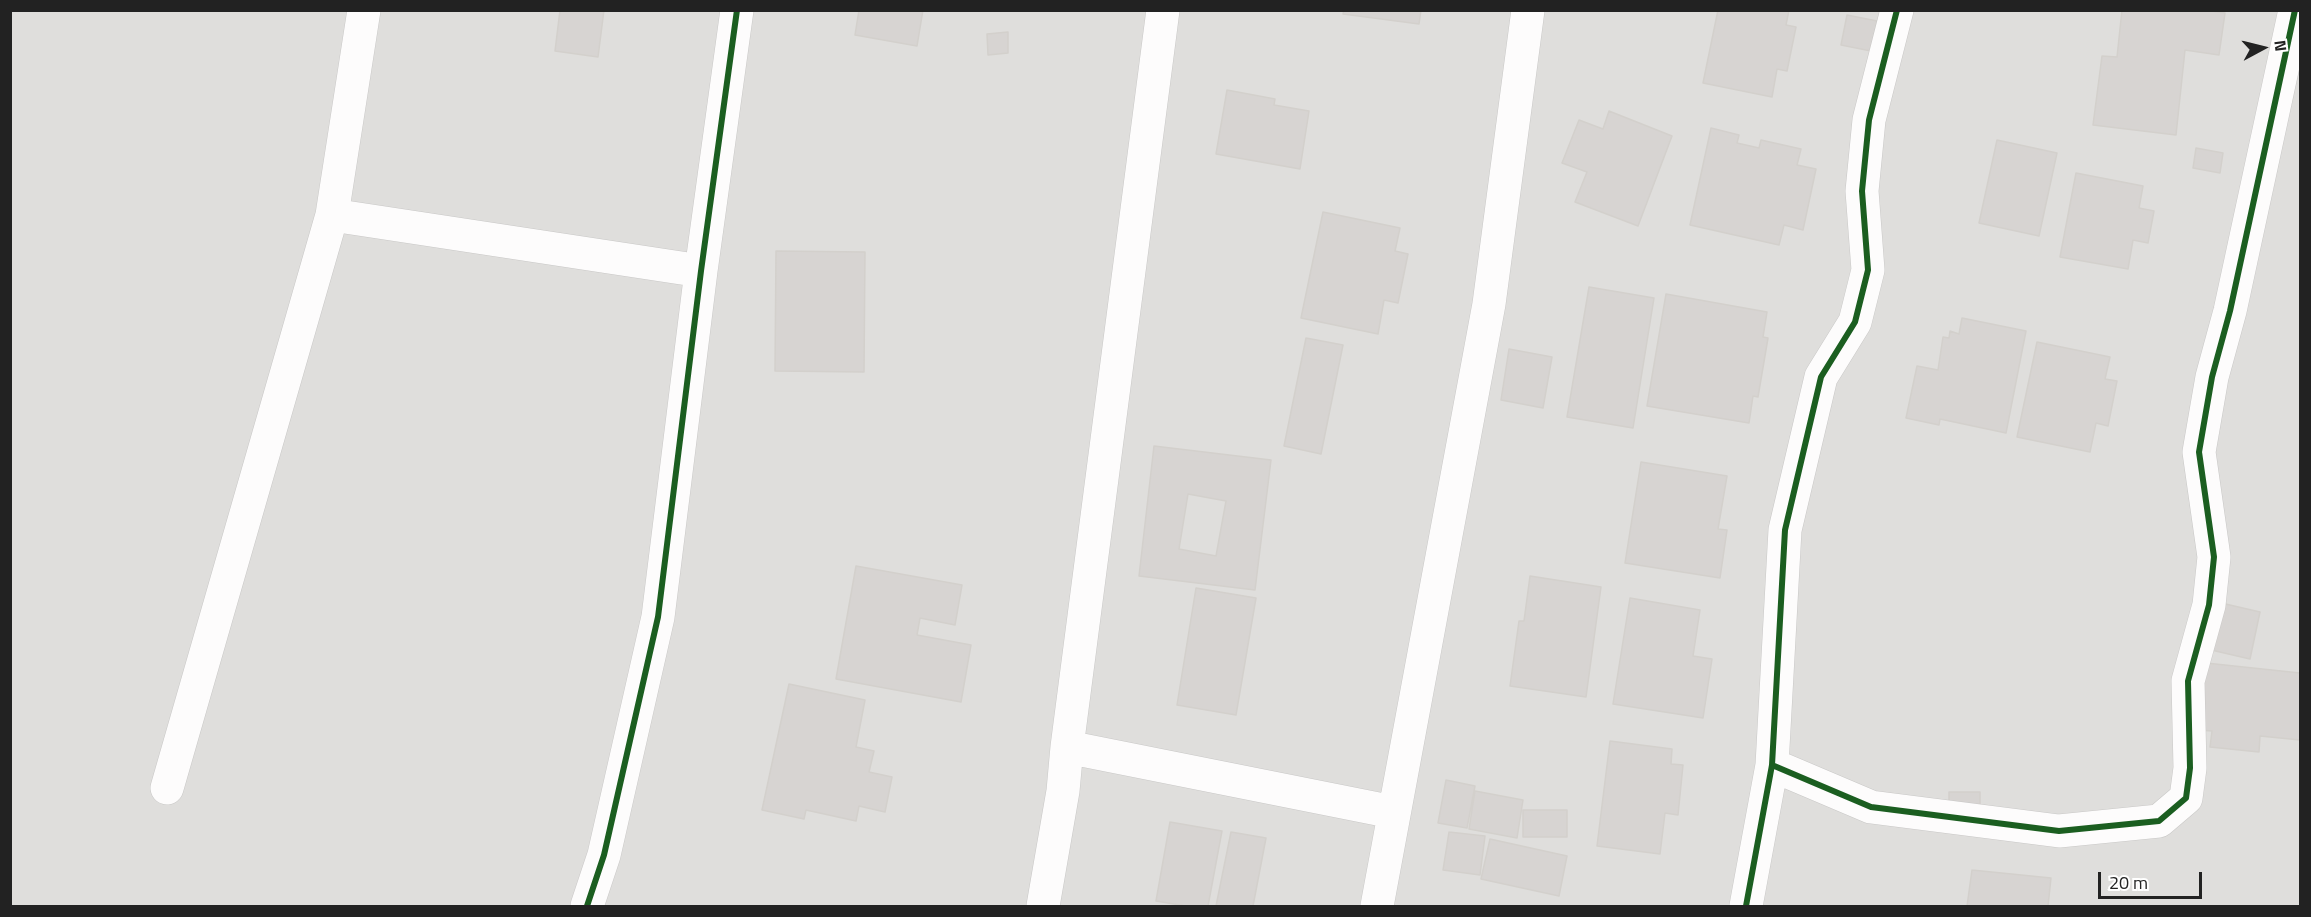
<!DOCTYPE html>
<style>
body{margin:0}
#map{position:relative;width:2311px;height:917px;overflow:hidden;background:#f0eeeb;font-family:"Titillium Web",sans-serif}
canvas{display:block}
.frame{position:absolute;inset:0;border:12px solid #222;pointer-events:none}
.north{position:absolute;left:2233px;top:18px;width:60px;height:60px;-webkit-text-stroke:4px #fff;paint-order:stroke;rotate:83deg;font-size:16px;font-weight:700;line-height:24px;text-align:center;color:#222}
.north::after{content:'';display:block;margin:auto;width:21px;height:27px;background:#222;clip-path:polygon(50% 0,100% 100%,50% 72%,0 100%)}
.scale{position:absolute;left:2098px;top:872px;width:104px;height:27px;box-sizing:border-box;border:3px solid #222;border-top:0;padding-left:8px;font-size:18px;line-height:21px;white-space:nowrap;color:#222;-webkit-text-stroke:4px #fff;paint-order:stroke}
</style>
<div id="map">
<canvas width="2311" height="917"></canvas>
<div class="frame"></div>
<div class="north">N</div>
<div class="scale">20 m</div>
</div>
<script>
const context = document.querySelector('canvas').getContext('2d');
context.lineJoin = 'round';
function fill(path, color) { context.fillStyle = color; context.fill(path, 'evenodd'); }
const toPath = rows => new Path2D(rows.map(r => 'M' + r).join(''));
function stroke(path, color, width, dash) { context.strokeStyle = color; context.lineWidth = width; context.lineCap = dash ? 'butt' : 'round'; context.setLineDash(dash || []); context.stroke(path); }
fill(toPath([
 [11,11,2300,11,2300,906,11,906]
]), '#dfdedc');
const building = toPath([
 [560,10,604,10,598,57,555,51,560,10],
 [859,10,923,10,917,46,855,35,859,10],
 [1344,10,1421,10,1419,24,1343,14,1344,10],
 [1718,10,1789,10,1786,25,1796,27,1787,71,1777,69,1772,97,1703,83,1718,10],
 [2122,10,2206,10,2225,13,2219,55,2185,50,2176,135,2093,125,2102,56,2117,57,2122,10],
 [1847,15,1877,21,1871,51,1841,45,1847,15],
 [1008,32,1008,53,988,55,987,34,1008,32],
 [1227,90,1275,99,1274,105,1309,111,1300,169,1216,154,1227,90],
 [1609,111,1672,136,1638,226,1575,202,1587,172,1562,163,1579,120,1603,129,1609,111],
 [1711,128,1739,135,1737,143,1759,148,1761,140,1801,149,1797,165,1816,169,1803,230,1784,225,1779,245,1690,225,1711,128],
 [1997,140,2057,153,2039,236,1979,223,1997,140],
 [2196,148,2223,153,2220,173,2193,168,2196,148],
 [2076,173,2143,186,2139,208,2154,211,2148,243,2133,240,2128,269,2060,257,2076,173],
 [1323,212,1400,228,1395,251,1408,254,1398,303,1384,300,1378,334,1301,318,1323,212],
 [776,251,865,252,864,372,775,371,776,251],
 [1589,287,1654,298,1633,428,1567,417,1589,287],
 [1666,294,1767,312,1763,337,1768,338,1758,397,1753,396,1749,423,1647,406,1666,294],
 [1962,318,2026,331,2006,433,1940,419,1939,425,1906,418,1917,366,1938,370,1943,337,1949,338,1950,331,1959,334,1962,318],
 [1306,338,1343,345,1321,454,1284,446,1306,338],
 [2037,342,2110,357,2105,379,2117,381,2108,426,2096,423,2090,452,2017,437,2037,342],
 [1509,349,1552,357,1543,408,1501,400,1509,349],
 [1154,446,1271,460,1255,590,1139,576,1154,446],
 [1188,494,1226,501,1216,556,1179,549,1188,494],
 [1641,462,1727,476,1718,529,1727,530,1720,578,1625,563,1641,462],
 [856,566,962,585,955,625,920,618,917,635,971,645,961,702,836,679,856,566],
 [1530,576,1601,587,1586,697,1510,686,1519,621,1524,621,1530,576],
 [1196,588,1256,598,1236,715,1177,705,1196,588],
 [1630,598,1700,610,1693,656,1712,659,1703,718,1613,704,1630,598],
 [2217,602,2260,612,2250,659,2207,649,2217,602],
 [2206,663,2300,673,2300,740,2260,736,2259,752,2210,747,2212,731,2199,730,2206,663],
 [789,684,865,700,856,747,874,751,869,772,892,777,885,812,859,806,856,821,806,810,804,819,762,810,789,684],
 [1610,741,1672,749,1671,764,1683,765,1678,815,1665,813,1660,854,1597,846,1610,741],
 [1446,780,1475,786,1467,828,1438,823,1446,780],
 [1475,791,1523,800,1517,838,1469,829,1475,791],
 [1949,792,1980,792,1980,811,1949,811,1949,792],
 [1523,810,1567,810,1567,837,1523,837,1523,810],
 [1170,822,1222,831,1208,906,1186,906,1156,901,1170,822],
 [1231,832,1266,838,1253,906,1216,906,1231,832],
 [1449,832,1485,836,1480,875,1443,870,1449,832],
 [1490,839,1567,856,1559,896,1481,879,1490,839],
 [1972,870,2051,878,2048,906,1967,906,1972,870]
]);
fill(building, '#d7d4d2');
stroke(building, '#d3d0cc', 1.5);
const minor = toPath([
 [332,215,701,271],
 [1067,747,1393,812],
 [1772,765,1871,807,2059,831,2159,821,2186,798,2190,768,2188,681,2209,605,2214,557,2199,452,2212,377,2230,311,2295,10],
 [167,788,332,215,364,10],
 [587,906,604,855,658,617,701,271,737,10],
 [1043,906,1063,791,1067,747,1163,10],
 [1377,906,1489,304,1528,10],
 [1746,906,1772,765,1785,530,1821,377,1855,322,1868,270,1862,191,1869,120,1897,10]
]);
stroke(minor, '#c9c8c7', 34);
stroke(minor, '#fdfcfc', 33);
stroke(toPath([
 [1772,765,1871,807,2059,831,2159,821,2186,798,2190,768,2188,681,2209,605,2214,557,2199,452,2212,377,2230,311,2295,10],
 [587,906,604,855,658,617,701,271,737,10],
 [1746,906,1772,765,1785,530,1821,377,1855,322,1868,270,1862,191,1869,120,1897,10]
]), '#1b5e20', 6);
</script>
